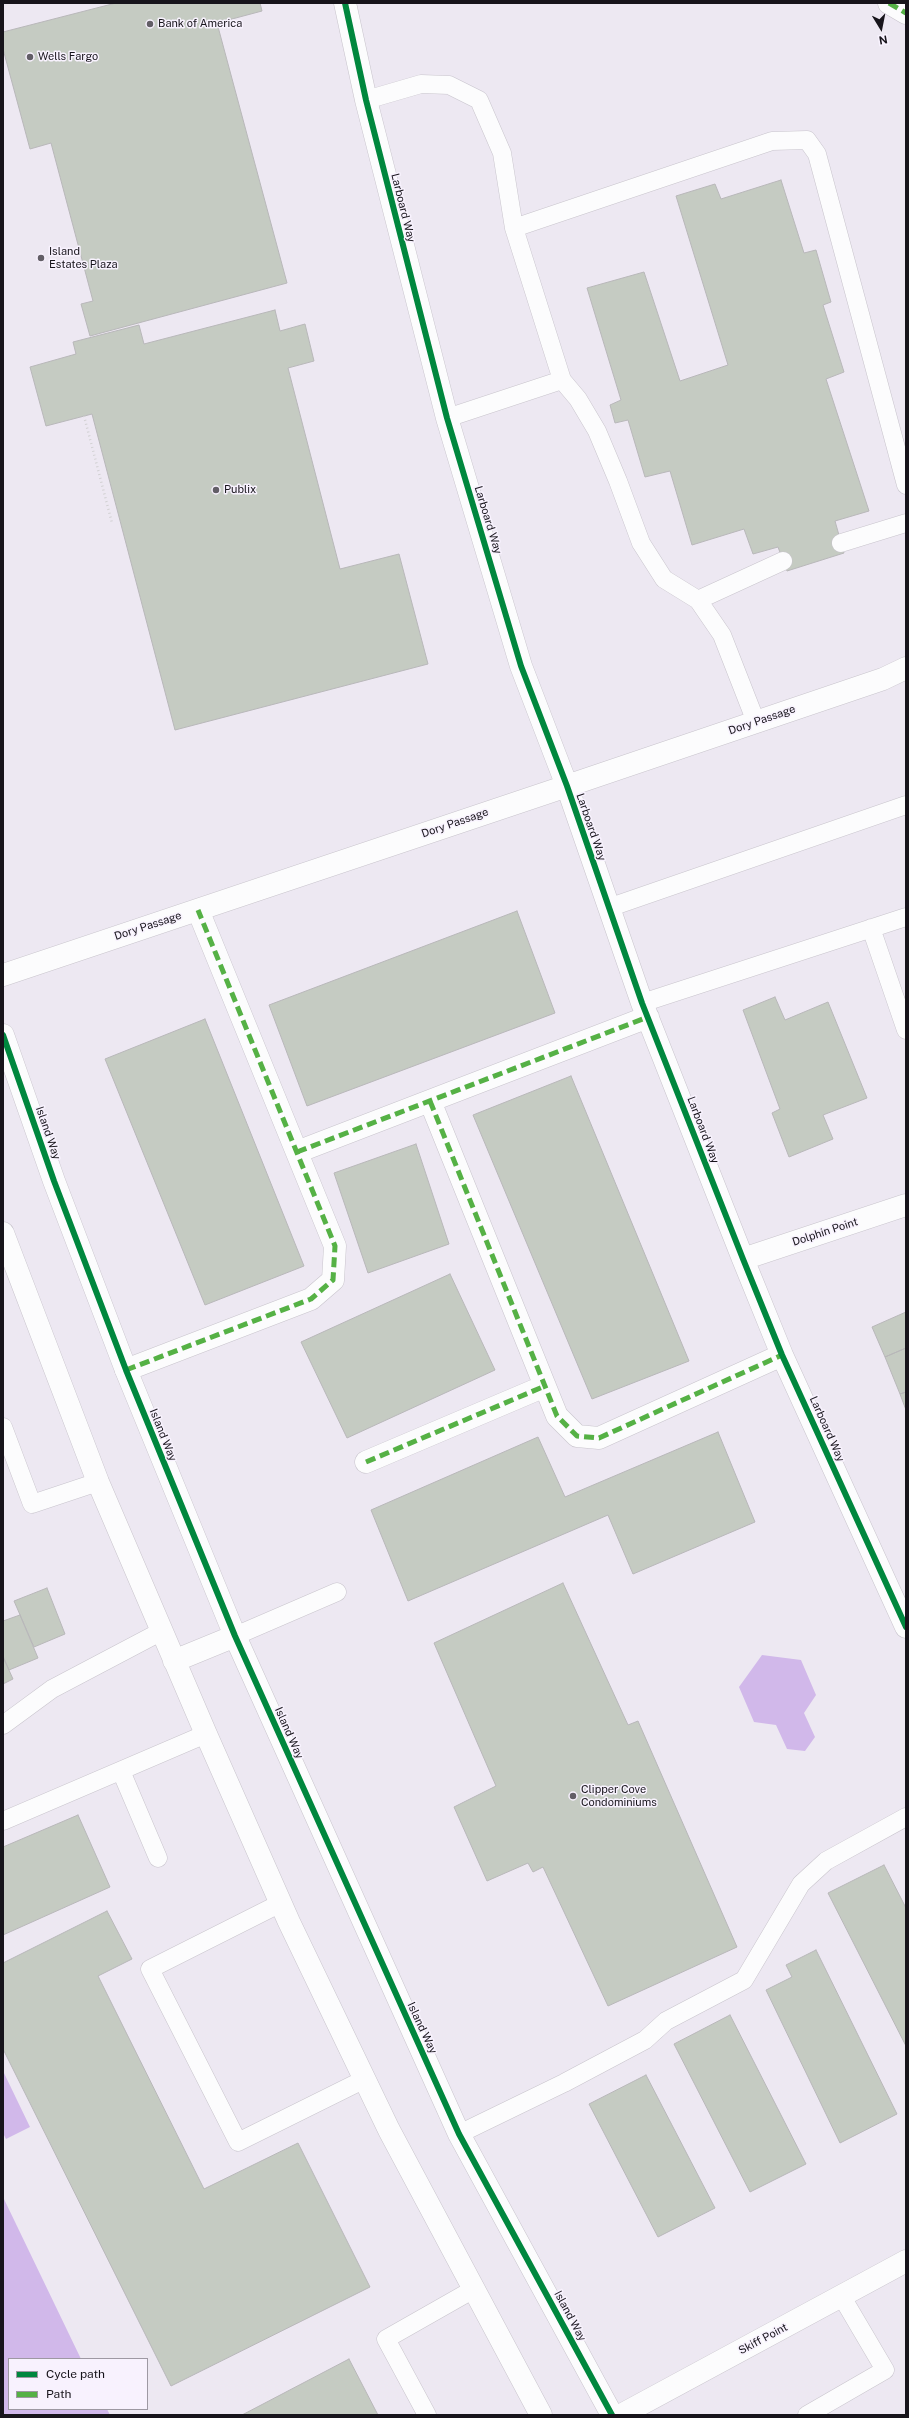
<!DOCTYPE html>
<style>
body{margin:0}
#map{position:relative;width:909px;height:2418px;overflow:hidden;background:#ede8f2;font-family:"Public Sans",sans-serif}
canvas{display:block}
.frame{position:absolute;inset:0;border:4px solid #17141b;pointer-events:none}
.legend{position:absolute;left:8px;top:2358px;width:140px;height:52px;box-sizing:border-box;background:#f8f2fe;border:1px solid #9e99a3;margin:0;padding:5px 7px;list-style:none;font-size:12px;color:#17141b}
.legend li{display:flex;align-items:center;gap:8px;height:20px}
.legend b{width:20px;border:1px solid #9e99a3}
.north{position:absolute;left:861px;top:8px;width:40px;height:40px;-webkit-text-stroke:3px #f8f2fe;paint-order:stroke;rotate:170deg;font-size:11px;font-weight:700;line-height:16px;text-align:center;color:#17141b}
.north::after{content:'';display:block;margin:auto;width:14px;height:18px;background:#17141b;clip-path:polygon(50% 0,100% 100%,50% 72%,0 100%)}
</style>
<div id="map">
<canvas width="909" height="2418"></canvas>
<div class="frame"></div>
<ul class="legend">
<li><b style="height:5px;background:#00873e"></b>Cycle path</li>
<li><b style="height:5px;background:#55b145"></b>Path</li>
</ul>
<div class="north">N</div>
</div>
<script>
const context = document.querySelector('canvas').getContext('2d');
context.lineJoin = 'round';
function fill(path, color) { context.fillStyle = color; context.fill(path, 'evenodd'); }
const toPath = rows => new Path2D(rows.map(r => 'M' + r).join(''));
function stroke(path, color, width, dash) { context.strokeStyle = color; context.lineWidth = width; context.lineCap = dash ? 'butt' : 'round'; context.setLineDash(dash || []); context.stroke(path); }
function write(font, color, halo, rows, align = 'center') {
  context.font = font + ' "Public Sans",sans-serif'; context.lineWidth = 3; context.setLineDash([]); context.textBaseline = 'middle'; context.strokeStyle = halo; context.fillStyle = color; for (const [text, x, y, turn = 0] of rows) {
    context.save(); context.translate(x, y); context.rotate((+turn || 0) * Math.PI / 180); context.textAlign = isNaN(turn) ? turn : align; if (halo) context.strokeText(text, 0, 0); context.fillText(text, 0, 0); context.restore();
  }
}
fill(toPath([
 [762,1655,801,1660,816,1695,804,1713,815,1737,805,1751,787,1749,776,1725,754,1722,739,1687],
 [3,2071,30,2127,6,2139,3,2133],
 [3,2197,81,2359,9,2359,9,2409,107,2409,110,2415,3,2415]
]), '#d1b8ea');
const building = toPath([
 [116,3,260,3,262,11,217,23,287,283,90,336,81,304,93,301,51,143,30,149,3,49,3,32,116,3],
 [781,180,804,253,816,250,831,302,823,305,844,372,826,379,869,511,835,521,844,553,787,571,778,547,753,554,744,529,692,545,670,471,645,477,628,420,615,423,610,405,621,400,587,288,644,272,680,381,728,365,676,196,715,184,721,199,781,180],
 [275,310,280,331,305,324,314,361,288,368,340,569,399,554,428,664,175,730,92,414,46,426,30,367,76,354,73,342,139,325,144,344,275,310],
 [517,911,555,1013,307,1106,269,1005,517,911],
 [775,997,785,1020,828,1002,867,1098,823,1115,833,1139,789,1157,772,1113,780,1109,743,1010,775,997],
 [205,1019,304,1266,205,1305,105,1059,205,1019],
 [571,1076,689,1361,592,1399,473,1115,571,1076],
 [416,1144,449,1244,368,1273,334,1173,416,1144],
 [450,1274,495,1370,347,1438,301,1342,450,1274],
 [906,1312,906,1348,885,1357,872,1327,906,1312],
 [906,1348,906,1392,900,1394,885,1357,906,1348],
 [906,1392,906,1410,900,1394,906,1392],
 [718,1432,755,1522,633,1574,608,1515,408,1601,371,1510,538,1437,565,1497,718,1432],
 [563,1583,628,1725,638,1721,737,1947,608,2006,543,1867,533,1872,528,1863,487,1881,454,1807,496,1786,434,1643,563,1583],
 [47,1588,65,1634,34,1647,14,1601,47,1588],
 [20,1615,38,1658,9,1670,3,1656,3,1621,20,1615],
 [3,1657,13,1679,3,1684,3,1657],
 [78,1815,110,1887,3,1935,3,1847,78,1815],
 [884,1865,906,1908,906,2046,828,1893,884,1865],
 [107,1911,132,1959,98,1976,204,2189,298,2143,370,2287,171,2386,3,2049,3,1963,107,1911],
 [816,1950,897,2114,840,2143,766,1990,792,1977,786,1965,816,1950],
 [730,2015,806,2164,750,2192,674,2044,730,2015],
 [646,2075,715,2208,658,2237,589,2104,646,2075],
 [349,2359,378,2415,242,2415,349,2359]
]);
fill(building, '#c5cbc2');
stroke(building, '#b8b7b9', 1);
const lane = toPath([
 [366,100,421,84,449,85,479,100,502,153,514,228,562,380,447,418],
 [514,228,772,141,807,140,817,154,906,485],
 [562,380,578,399,597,431,618,481,641,543,664,579,698,600],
 [841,543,906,523],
 [756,722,722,635,698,600,783,561],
 [608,908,906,805],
 [871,928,906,1030],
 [642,1003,906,917],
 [3,1427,32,1504,98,1482],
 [235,1636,337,1592],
 [3,1725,52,1689,162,1631],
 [121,1771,158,1858],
 [3,1821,206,1734],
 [281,1903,150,1969,238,2142,365,2079],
 [459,2134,564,2083,645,2040,666,2021,744,1980,801,1884,826,1861,906,1817],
 [427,2415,386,2339,474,2289],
 [807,2415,885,2370,842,2297]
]);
const street = toPath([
 [345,3,366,100,447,418,521,666,567,786,642,1003,743,1259,782,1355,906,1627],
 [889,3,906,13],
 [3,975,567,786,883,679,906,668],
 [430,1101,557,1416,577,1436,599,1438,782,1355],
 [297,1152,648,1017],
 [743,1259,906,1205],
 [126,1370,311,1299,333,1280,335,1246,198,910],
 [366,1462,545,1386],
 [621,2415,906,2261]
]);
const secondary = toPath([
 [3,1035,54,1181,126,1370,235,1636,459,2134,612,2415],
 [3,1233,98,1482,206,1734,289,1922,389,2130,541,2415],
 [174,1661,235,1636]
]);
stroke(lane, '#c8c4cc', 19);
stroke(street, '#c8c4cc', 23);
stroke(secondary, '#c8c4cc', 23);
stroke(toPath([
 [84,416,112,523]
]), '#d2d1d3', 2.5, [1, 3]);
stroke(lane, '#fcfcfd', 18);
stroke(street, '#fcfcfd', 22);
stroke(secondary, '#fcfcfd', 22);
stroke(toPath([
 [889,3,906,13],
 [430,1101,557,1416,577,1436,599,1438,782,1355],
 [297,1152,648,1017],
 [126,1370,311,1299,333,1280,335,1246,198,910],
 [366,1462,545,1386]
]), '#55b145', 5, [10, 5]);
stroke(toPath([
 [345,3,366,100,447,418,521,666,567,786,642,1003,743,1259,782,1355,906,1627],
 [3,1035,54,1181,126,1370,235,1636,459,2134,612,2415]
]), '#00873e', 6);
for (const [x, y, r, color] of [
 [150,24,4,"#625e66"],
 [30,57,4,"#625e66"],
 [41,258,4,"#625e66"],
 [216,490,4,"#625e66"],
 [573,1796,4,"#625e66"]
]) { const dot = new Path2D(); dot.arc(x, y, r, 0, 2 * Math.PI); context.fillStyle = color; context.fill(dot); stroke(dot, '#f8f2fe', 1.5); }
write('11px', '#17141b', '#f8f2fe', [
 ["Bank of America",158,24],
 ["Wells Fargo",38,57],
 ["Island",49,252],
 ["Estates Plaza",49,265],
 ["Publix",224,490],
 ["Clipper Cove",581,1790],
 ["Condominiums",581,1803]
], 'left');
write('11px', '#17141b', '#f8f2fe', [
 ["Larboard Way",403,208,76],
 ["Larboard Way",488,520,73],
 ["Dory Passage",762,720,-19],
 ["Dory Passage",455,823,-19],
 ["Larboard Way",591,827,71],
 ["Dory Passage",148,926,-18],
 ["Larboard Way",703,1130,69],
 ["Island Way",48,1133,71],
 ["Dolphin Point",825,1232,-18],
 ["Larboard Way",827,1429,66],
 ["Island Way",163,1435,68],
 ["Island Way",289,1733,66],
 ["Island Way",422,2028,65],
 ["Island Way",570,2316,62],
 ["Skiff Point",763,2339,-28]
]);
</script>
